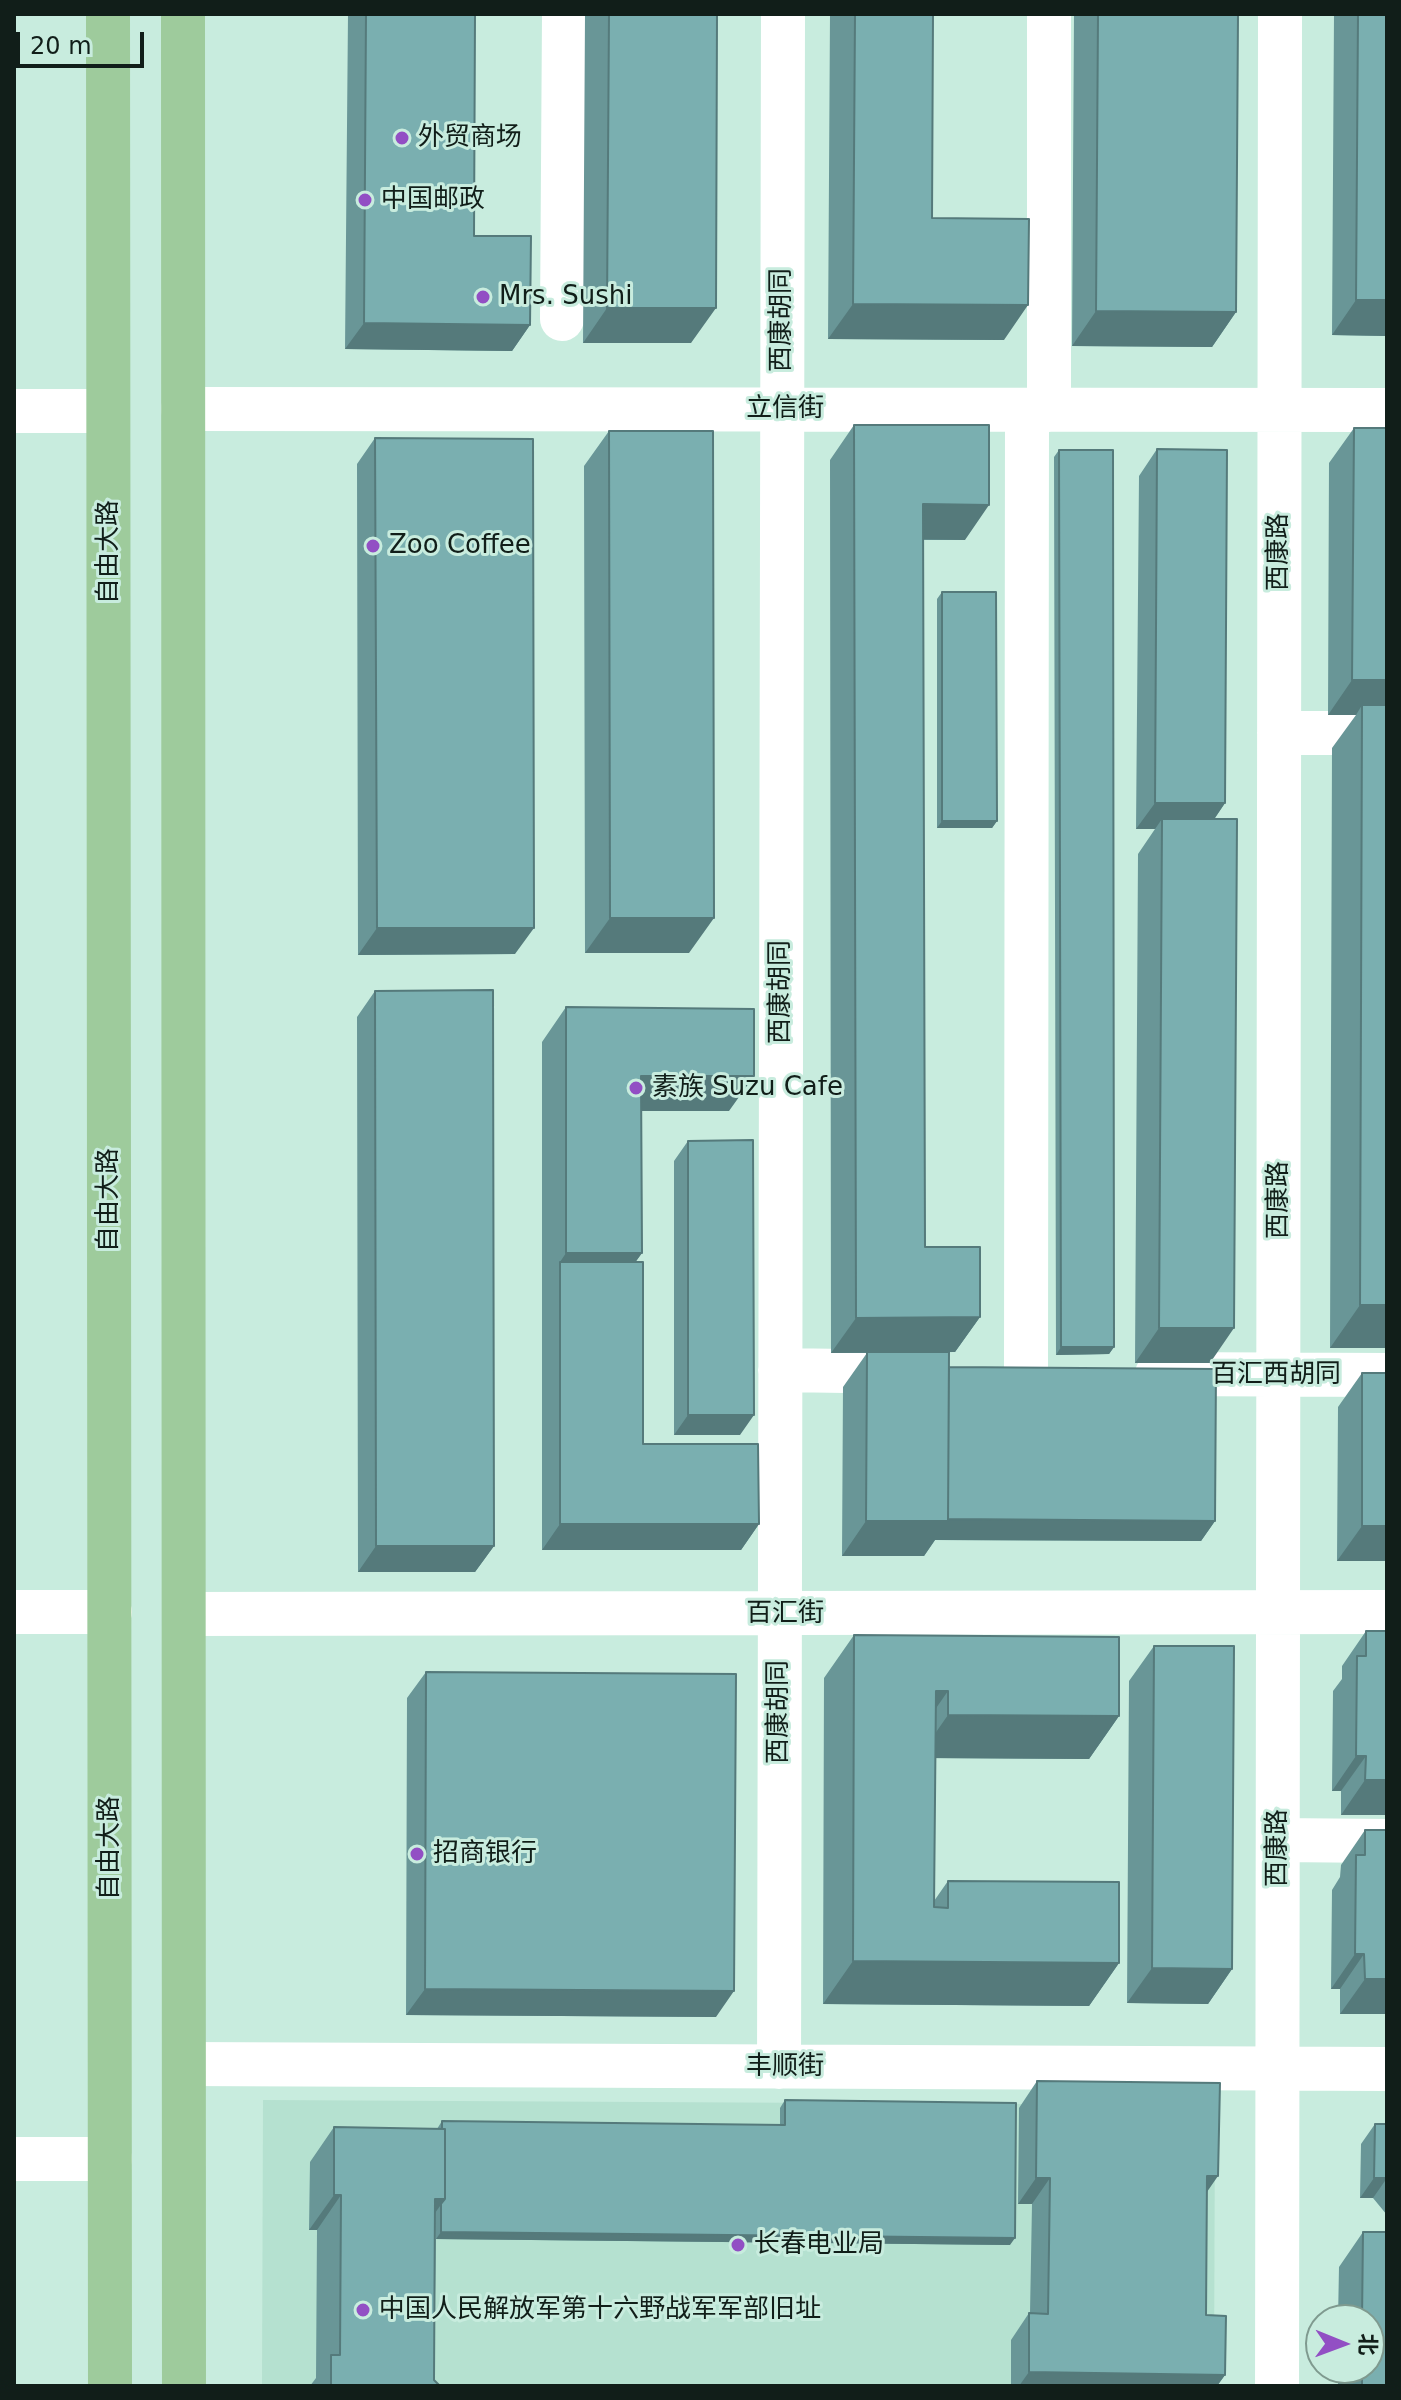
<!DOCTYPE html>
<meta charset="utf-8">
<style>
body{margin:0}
#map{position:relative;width:1401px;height:2400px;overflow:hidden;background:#c8ecde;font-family:"DejaVu Sans","Noto Sans SC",sans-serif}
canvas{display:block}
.frame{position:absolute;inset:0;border:16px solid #111e19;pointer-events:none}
.north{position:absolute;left:1305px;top:2304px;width:80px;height:80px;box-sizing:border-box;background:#c8ecde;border:2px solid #7f9a8f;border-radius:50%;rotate:91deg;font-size:22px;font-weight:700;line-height:32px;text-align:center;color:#111e19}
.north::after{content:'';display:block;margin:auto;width:28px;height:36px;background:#924fc4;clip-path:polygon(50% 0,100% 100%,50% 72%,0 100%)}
.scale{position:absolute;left:16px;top:32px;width:128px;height:36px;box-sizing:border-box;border:4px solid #111e19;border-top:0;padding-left:10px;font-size:24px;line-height:28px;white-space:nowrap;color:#111e19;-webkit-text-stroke:6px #c8ecde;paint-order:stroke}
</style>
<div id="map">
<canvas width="1401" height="2400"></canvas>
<div class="frame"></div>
<div class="north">北</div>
<div class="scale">20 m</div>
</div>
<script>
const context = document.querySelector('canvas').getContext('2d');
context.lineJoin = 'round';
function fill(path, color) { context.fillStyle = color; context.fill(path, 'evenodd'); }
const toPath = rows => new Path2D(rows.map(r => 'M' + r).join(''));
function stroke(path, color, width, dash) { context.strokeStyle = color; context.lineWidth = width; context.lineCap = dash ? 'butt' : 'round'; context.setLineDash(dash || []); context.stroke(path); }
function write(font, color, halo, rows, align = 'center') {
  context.font = font + ' "DejaVu Sans","Noto Sans SC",sans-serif'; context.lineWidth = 6; context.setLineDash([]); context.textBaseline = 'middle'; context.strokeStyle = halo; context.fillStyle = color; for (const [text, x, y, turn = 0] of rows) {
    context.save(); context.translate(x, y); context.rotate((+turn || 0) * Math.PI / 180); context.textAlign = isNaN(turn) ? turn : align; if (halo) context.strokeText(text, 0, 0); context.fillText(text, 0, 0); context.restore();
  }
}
fill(toPath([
 [263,2100,1215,2105,1214,2386,262,2386]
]), '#b5e1d0');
stroke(toPath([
 [1049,14,1049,410],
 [562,319,564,14],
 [183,409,1387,410],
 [14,411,108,411],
 [1279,733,1387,733],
 [780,1370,913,1372],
 [1026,1373,1027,410],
 [1157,1374,1387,1375],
 [14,1612,110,1612],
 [184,1614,1387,1612],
 [1278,1840,1387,1841],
 [184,2064,1387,2069],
 [779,2067,783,14],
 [14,2159,110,2159],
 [1277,2386,1280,14]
]), '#fff', 44);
stroke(toPath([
 [108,14,110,2386],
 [183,14,184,2386]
]), '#9ecb9c', 44);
fill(toPath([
 [348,14,475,14,474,236,530,325,512,351,345,349],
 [585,14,717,14,691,343,583,343],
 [830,14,933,14,932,218,1004,340,828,339],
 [1074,14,1238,14,1236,312,1212,347,1072,346],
 [1334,14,1387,14,1387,336,1332,335],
 [854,425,965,540,923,540,925,1247,980,1317,955,1352,938,1352,949,1367,1215,1521,1201,1541,935,1540,924,1556,842,1556,843,1387,867,1353,831,1353,830,460],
 [1354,428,1387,1348,1330,1348,1332,748,1356,715,1328,715,1329,463],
 [609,431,689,953,585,953,584,466],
 [375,438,515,954,358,955,357,464],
 [1157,449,1225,803,1214,819,1210,1363,1135,1363,1138,854,1155,829,1136,829,1139,476],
 [1059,450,1114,1347,1109,1354,1056,1355,1054,457],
 [942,592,997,821,992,828,937,828,937,599],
 [375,991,494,1546,475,1572,358,1572,357,1017],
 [566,1007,729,1111,641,1111,642,1253,635,1262,643,1444,759,1524,741,1550,542,1550,542,1042],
 [688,1141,740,1435,674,1435,674,1161],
 [1362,1373,1387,1561,1337,1561,1338,1407],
 [1366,1631,1387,1631,1387,1815,1341,1815,1341,1791,1332,1791,1333,1691,1342,1679,1342,1666],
 [854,1635,1119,1716,1089,1759,935,1758,934,1901,948,1881,1119,1963,1089,2006,823,2004,824,1678],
 [1154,1646,1232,1969,1208,2004,1127,2003,1129,1681],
 [426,1672,716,2017,406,2015,407,1698],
 [1365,1830,1387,2014,1340,2014,1340,1989,1331,1989,1332,1890,1340,1877,1341,1865],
 [1037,2081,1207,2193,1206,2315,1225,2375,1217,2386,1011,2386,1011,2340,1029,2313,1030,2313,1032,2204,1018,2204,1019,2108],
 [785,2100,1010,2245,436,2239,436,2211,434,2380,440,2386,310,2386,316,2378,317,2230,309,2230,310,2162,334,2127,437,2129,442,2121,780,2125,780,2108],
 [1375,2124,1387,2124,1387,2215,1373,2198,1360,2198,1361,2144],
 [1363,2232,1387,2386,1338,2386,1338,2368,1369,2368,1369,2320,1338,2320,1339,2267]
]), '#699697');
fill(toPath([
 [1356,300,1387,300,1387,336,1332,335],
 [853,304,1028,305,1004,340,828,339],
 [607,308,716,308,691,343,583,343],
 [1096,311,1236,312,1212,347,1072,346],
 [364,323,530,325,512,351,345,349],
 [923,504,989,505,965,540,899,539],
 [1352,680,1387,680,1387,715,1362,705,1356,715,1328,715],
 [1155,803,1225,803,1207,830,1162,819,1155,829,1136,829],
 [942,821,997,821,992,828,937,828],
 [610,918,714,918,689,953,585,953],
 [377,928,534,928,515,954,358,955],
 [641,1076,754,1076,729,1111,617,1111],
 [566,1253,642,1253,617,1288,560,1262],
 [1360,1305,1387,1305,1387,1348,1330,1348],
 [980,1317,955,1352,831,1353,856,1318],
 [1159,1328,1234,1328,1210,1363,1135,1363],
 [1061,1347,1114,1347,1109,1354,1056,1355],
 [688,1415,754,1415,740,1435,674,1435],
 [939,1519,1215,1521,1201,1541,935,1540,924,1556,842,1556,866,1521],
 [560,1524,759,1524,741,1550,542,1550],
 [1362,1526,1387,1526,1387,1561,1337,1561],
 [376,1546,494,1546,475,1572,358,1572],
 [936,1691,948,1691,918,1734],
 [948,1715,1119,1716,1089,1759,918,1758],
 [1356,1756,1366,1756,1341,1791,1332,1791],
 [1365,1780,1387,1780,1387,1815,1341,1815],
 [1355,1954,1364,1954,1340,1989,1331,1989],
 [853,1961,1119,1963,1089,2006,823,2004],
 [1152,1968,1232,1969,1208,2004,1127,2003],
 [1365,1979,1387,1979,1387,2014,1340,2014],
 [425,1989,734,1991,716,2017,406,2015],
 [1207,2176,1218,2176,1200,2202],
 [1036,2178,1050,2178,1032,2204,1018,2204],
 [1374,2178,1387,2178,1373,2198,1360,2198],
 [334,2195,341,2195,317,2230,309,2230],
 [435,2199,445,2199,420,2234],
 [441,2232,1015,2238,1010,2245,436,2239],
 [1029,2372,1225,2375,1217,2386,1019,2386]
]), '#557a7b');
const building = toPath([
 [366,14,475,14,474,236,531,236,530,325,364,323,366,14],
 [609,14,717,14,716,308,607,308,609,14],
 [855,14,933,14,932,218,1029,219,1028,305,853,304,855,14],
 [1098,14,1238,14,1236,312,1096,311,1098,14],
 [1358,14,1387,14,1387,300,1356,300,1358,14],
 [854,425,989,425,989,505,923,504,925,1247,980,1247,980,1317,856,1318,854,425],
 [1354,428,1387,428,1387,680,1352,680,1354,428],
 [609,431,713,431,714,918,610,918,609,431],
 [375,438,533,439,534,928,377,928,375,438],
 [1157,449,1227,450,1225,803,1155,803,1157,449],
 [1059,450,1113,450,1114,1347,1061,1347,1059,450],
 [942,592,996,592,997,821,942,821,942,592],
 [1362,705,1387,705,1387,1305,1360,1305,1362,705],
 [1162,819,1237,819,1234,1328,1159,1328,1162,819],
 [493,990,494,1546,376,1546,375,991,493,990],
 [566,1007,754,1009,754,1076,641,1076,642,1253,566,1253,566,1007],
 [753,1140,754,1415,688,1415,688,1141,753,1140],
 [560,1262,643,1262,643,1444,758,1444,759,1524,560,1524,560,1262],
 [867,1352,949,1352,948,1521,866,1521,867,1352],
 [949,1367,1216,1369,1215,1521,948,1519,949,1367],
 [1362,1373,1387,1373,1387,1526,1362,1526,1362,1373],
 [1366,1631,1387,1631,1387,1780,1365,1780,1366,1756,1356,1756,1357,1656,1366,1656,1366,1631],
 [854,1635,1119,1637,1119,1716,948,1715,948,1691,936,1691,934,1907,948,1908,948,1881,1119,1882,1119,1963,853,1961,854,1635],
 [1154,1646,1234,1646,1232,1969,1152,1968,1154,1646],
 [426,1672,736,1674,734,1991,425,1989,426,1672],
 [1365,1830,1387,1830,1387,1979,1365,1979,1364,1954,1355,1954,1356,1855,1365,1855,1365,1830],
 [1037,2081,1220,2083,1218,2176,1207,2176,1206,2315,1226,2316,1225,2375,1029,2372,1029,2313,1048,2314,1050,2178,1036,2178,1037,2081],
 [785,2100,1016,2103,1015,2238,441,2232,441,2204,445,2199,445,2129,442,2129,442,2121,785,2125,785,2100],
 [1375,2124,1387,2124,1387,2178,1374,2178,1375,2124],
 [334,2127,445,2129,445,2199,435,2199,434,2380,440,2386,331,2386,331,2355,340,2355,341,2195,334,2195,334,2127],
 [1363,2232,1387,2232,1387,2386,1362,2386,1362,2368,1369,2368,1369,2320,1362,2320,1363,2232]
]);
fill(building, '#7aafb0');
stroke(building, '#557a7b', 2);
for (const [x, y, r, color] of [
 [402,138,8,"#924fc4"],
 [365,200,8,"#924fc4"],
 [483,297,8,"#924fc4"],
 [373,546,8,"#924fc4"],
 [636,1088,8,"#924fc4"],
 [417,1854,8,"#924fc4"],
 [738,2245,8,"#924fc4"],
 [363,2310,8,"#924fc4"]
]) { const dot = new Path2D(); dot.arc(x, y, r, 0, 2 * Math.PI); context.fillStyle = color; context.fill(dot); stroke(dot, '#c8ecde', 3); }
write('26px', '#111e19', '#c8ecde', [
 ["外贸商场",418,138],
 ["中国邮政",381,200],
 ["Mrs. Sushi",499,297],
 ["Zoo Coffee",389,546],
 ["素族 Suzu Cafe",652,1088],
 ["招商银行",433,1854],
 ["长春电业局",754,2245],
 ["中国人民解放军第十六野战军军部旧址",379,2310]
], 'left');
write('26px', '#111e19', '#c8ecde', [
 ["西康胡同",782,320,-90],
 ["立信街",785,409],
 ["自由大路",109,552,-90],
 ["西康路",1279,552,-90],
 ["西康胡同",781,992,-90],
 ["自由大路",109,1200,-90],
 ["西康路",1279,1200,-90],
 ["百汇西胡同",1276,1375],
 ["百汇街",785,1614],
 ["西康胡同",779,1712,-90],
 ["自由大路",110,1848,-90],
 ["西康路",1278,1848,-90],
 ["丰顺街",785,2067]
]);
</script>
